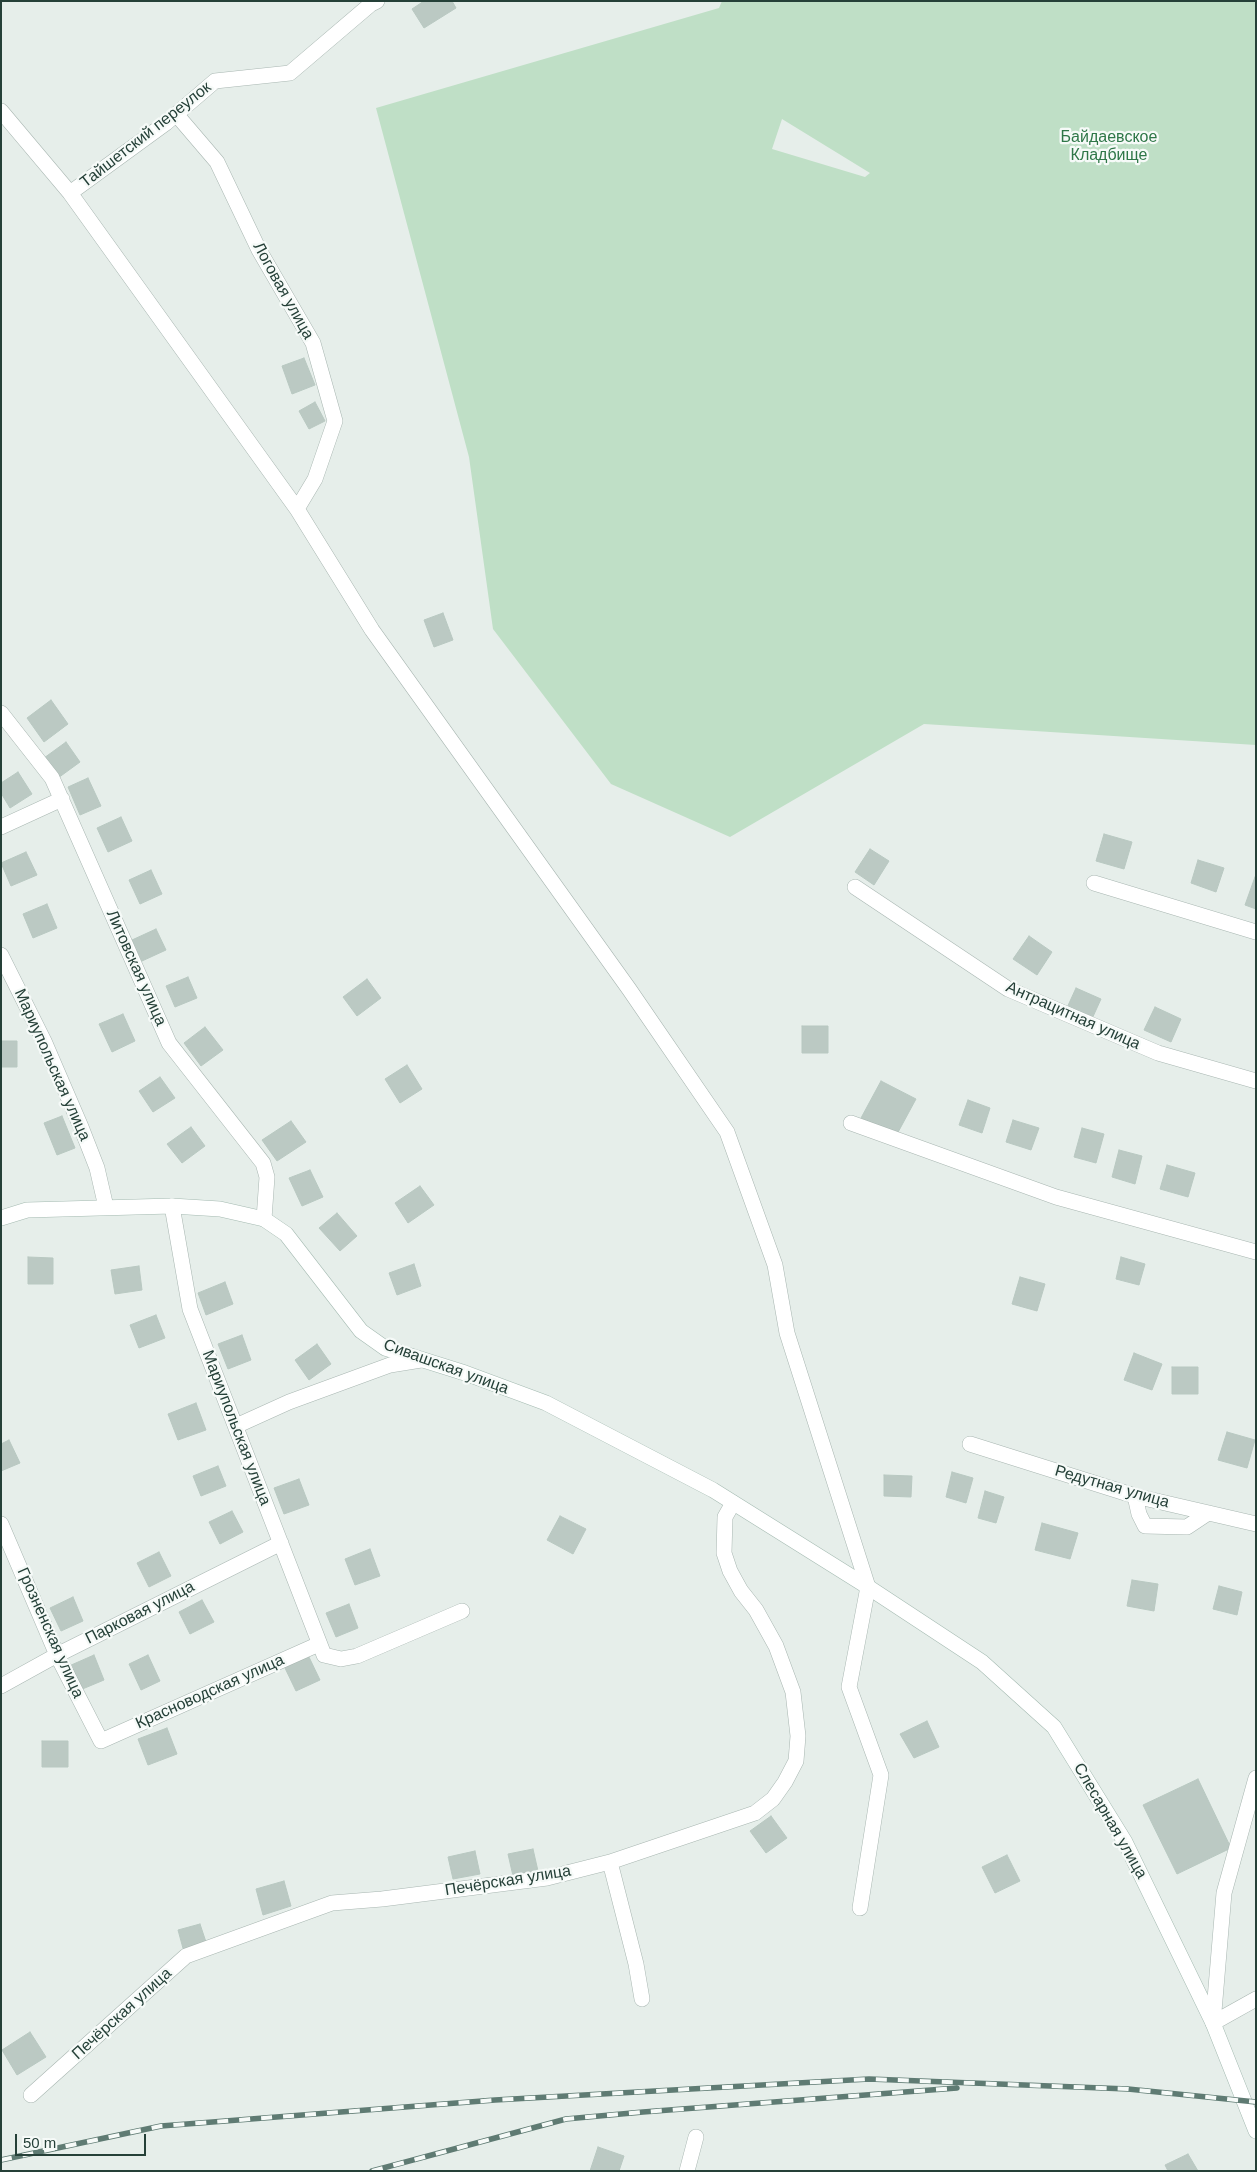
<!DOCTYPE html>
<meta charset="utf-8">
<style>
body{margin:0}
#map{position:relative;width:1257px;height:2172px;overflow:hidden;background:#e6eeea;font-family:Arial,sans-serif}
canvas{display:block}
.frame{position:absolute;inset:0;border:2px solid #254038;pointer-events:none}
.scale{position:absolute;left:15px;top:2134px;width:131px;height:22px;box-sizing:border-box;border:2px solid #254038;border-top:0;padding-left:6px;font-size:15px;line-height:18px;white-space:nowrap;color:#254038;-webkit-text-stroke:4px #f6faf8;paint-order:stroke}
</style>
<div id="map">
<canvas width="1257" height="2172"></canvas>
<div class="frame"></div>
<div class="scale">50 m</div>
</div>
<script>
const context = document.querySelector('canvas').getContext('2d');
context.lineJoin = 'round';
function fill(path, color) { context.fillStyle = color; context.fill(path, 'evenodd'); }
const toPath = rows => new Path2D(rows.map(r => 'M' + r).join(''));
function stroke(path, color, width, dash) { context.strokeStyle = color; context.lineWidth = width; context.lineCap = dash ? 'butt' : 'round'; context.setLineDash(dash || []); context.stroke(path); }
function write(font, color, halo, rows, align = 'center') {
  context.font = font + ' Arial,sans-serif'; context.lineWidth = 4.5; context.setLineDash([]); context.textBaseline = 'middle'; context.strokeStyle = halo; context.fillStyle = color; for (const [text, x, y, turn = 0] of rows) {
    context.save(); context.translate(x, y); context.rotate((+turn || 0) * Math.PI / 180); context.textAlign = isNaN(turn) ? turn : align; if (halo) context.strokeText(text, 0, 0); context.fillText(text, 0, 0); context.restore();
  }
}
fill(toPath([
 [722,1,1256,1,1256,745,924,724,730,837,611,784,493,629,469,457,376,108,719,8],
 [782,119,870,173,865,177,772,149]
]), '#bfdfc6');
const building = toPath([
 [424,1,452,1,456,8,424,28,412,9,424,1],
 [304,358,315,385,292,394,282,366,304,358],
 [315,402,325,421,309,429,299,411,315,402],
 [443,613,453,640,434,647,424,620,443,613],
 [51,700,68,724,44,742,27,718,51,700],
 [66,742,80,762,58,778,44,758,66,742],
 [18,772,32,794,10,808,1,793,1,783,18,772],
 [88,778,101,806,80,815,68,787,88,778],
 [121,817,132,841,108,852,97,828,121,817],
 [1104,834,1132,842,1124,869,1096,861,1104,834],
 [870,849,889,861,874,885,855,872,870,849],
 [26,852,37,875,11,886,1,863,26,852],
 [1198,860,1224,868,1216,892,1191,883,1198,860],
 [151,870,162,894,140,904,129,880,151,870],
 [1255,877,1256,877,1256,909,1245,905,1255,877],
 [47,904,57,928,33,938,23,914,47,904],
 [156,929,166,950,142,961,132,940,156,929],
 [1029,936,1052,952,1037,975,1013,959,1029,936],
 [188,977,197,998,175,1007,166,986,188,977],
 [367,979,381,998,357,1016,343,997,367,979],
 [1076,988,1101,999,1091,1021,1066,1010,1076,988],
 [1155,1007,1181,1019,1171,1042,1144,1030,1155,1007],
 [123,1014,135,1041,112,1052,99,1024,123,1014],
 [802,1026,828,1026,828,1053,802,1053,802,1026],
 [205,1027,223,1050,201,1066,184,1043,205,1027],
 [1,1041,17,1041,17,1067,1,1067,1,1041],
 [407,1065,422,1089,400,1103,385,1079,407,1065],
 [160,1077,175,1098,153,1112,139,1091,160,1077],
 [881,1081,916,1099,896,1136,861,1118,881,1081],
 [968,1100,990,1108,982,1133,959,1125,968,1100],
 [62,1116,75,1148,57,1155,44,1123,62,1116],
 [1013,1120,1039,1128,1031,1150,1006,1142,1013,1120],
 [291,1121,306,1142,277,1161,262,1140,291,1121],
 [191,1127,205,1146,182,1163,167,1144,191,1127],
 [1082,1128,1104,1134,1096,1163,1074,1157,1082,1128],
 [1119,1150,1142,1156,1135,1184,1112,1177,1119,1150],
 [1167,1165,1195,1173,1188,1197,1160,1189,1167,1165],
 [310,1170,323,1197,302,1206,289,1178,310,1170],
 [420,1186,434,1205,408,1223,395,1203,420,1186],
 [337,1213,357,1236,340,1251,319,1228,337,1213],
 [28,1257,53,1258,53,1284,28,1284,28,1257],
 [1121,1257,1145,1264,1139,1285,1116,1279,1121,1257],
 [414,1264,421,1286,397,1295,389,1273,414,1264],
 [139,1266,142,1290,115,1294,111,1270,139,1266],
 [1020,1277,1045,1284,1037,1311,1012,1304,1020,1277],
 [225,1282,233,1304,206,1315,198,1293,225,1282],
 [156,1315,165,1338,139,1348,130,1325,156,1315],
 [242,1335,251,1360,228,1369,218,1344,242,1335],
 [317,1344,331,1364,309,1380,295,1360,317,1344],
 [1134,1353,1162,1364,1152,1390,1124,1380,1134,1353],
 [1172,1367,1198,1367,1198,1394,1172,1394,1172,1367],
 [196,1403,206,1430,178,1440,168,1414,196,1403],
 [1227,1432,1255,1440,1247,1468,1218,1460,1227,1432],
 [9,1440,20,1463,1,1471,1,1444,9,1440],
 [218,1466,226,1486,201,1496,193,1476,218,1466],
 [952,1472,973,1478,966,1503,946,1497,952,1472],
 [884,1475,912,1476,911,1497,884,1496,884,1475],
 [299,1479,309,1505,284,1514,274,1488,299,1479],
 [985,1491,1004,1497,996,1523,978,1518,985,1491],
 [232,1511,243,1532,220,1544,209,1522,232,1511],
 [560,1516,586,1529,573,1554,547,1540,560,1516],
 [1042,1523,1078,1533,1070,1559,1035,1550,1042,1523],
 [370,1549,380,1576,355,1585,345,1559,370,1549],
 [159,1552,171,1576,149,1587,137,1563,159,1552],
 [1132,1580,1158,1584,1154,1611,1127,1606,1132,1580],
 [1219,1586,1242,1592,1237,1615,1213,1609,1219,1586],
 [73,1597,83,1621,61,1631,50,1608,73,1597],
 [202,1600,214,1622,190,1634,179,1612,202,1600],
 [349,1604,358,1628,336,1637,326,1613,349,1604],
 [94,1655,104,1680,80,1690,69,1666,94,1655],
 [148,1655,160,1681,141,1690,129,1664,148,1655],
 [308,1655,320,1680,296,1691,284,1666,308,1655],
 [927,1721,939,1747,914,1758,900,1734,927,1721],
 [167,1728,177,1754,148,1765,138,1739,167,1728],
 [42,1741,68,1741,68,1767,42,1767,42,1741],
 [1198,1779,1231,1848,1177,1874,1143,1805,1198,1779],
 [771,1816,787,1838,766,1853,750,1831,771,1816],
 [533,1849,538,1871,513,1876,508,1854,533,1849],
 [475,1851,480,1874,453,1879,448,1857,475,1851],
 [1007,1855,1020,1881,995,1893,982,1867,1007,1855],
 [284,1881,291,1906,263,1915,256,1889,284,1881],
 [200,1924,207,1945,184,1952,178,1930,200,1924],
 [30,2032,46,2057,17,2075,2,2050,30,2032],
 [598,2147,624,2156,619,2171,590,2171,598,2147],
 [1188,2154,1198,2171,1168,2171,1165,2165,1188,2154]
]);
fill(building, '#bbc9c3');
stroke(building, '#b8c8c1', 1);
const street = toPath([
 [1,111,70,193,297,509,372,630,629,989,727,1132,775,1265,787,1333,868,1587,849,1687,881,1775,860,1908],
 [176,114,217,162,259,250,313,343,335,421,315,479,297,509],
 [70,193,166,123,215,81,290,73,371,4,377,1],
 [1,713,52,778,169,1043,263,1163,267,1177,264,1219],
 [1,827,62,799],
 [1094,883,1256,932],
 [855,887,1008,989,1158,1053,1256,1081],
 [1,955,44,1041,81,1127,97,1168,106,1207],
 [851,1123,1056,1197,1256,1252],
 [172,1206,190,1309,324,1655,341,1659,357,1656,462,1611],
 [236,1426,289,1402,390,1365,421,1360],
 [970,1444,1135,1496,1256,1524],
 [1135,1496,1139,1514,1145,1526,1187,1527,1208,1513],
 [1,1524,57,1655,101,1741,319,1644],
 [1,1686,57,1655,281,1543],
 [610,1862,636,1964,642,1999],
 [1213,2023,1224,1893,1256,1778],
 [1213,2023,1256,1999],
 [31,2095,186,1956,332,1903,382,1899,547,1878,610,1862,755,1813,773,1799,785,1782,796,1761,798,1736,793,1692,776,1646,756,1610,741,1591,730,1571,724,1553,725,1517,733,1503],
 [687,2171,696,2137]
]);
const secondary = toPath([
 [1,1218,27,1210,172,1206,220,1209,264,1219,286,1234,361,1331,385,1348,465,1373,546,1403,713,1490,868,1587,982,1662,1054,1727,1125,1842,1213,2023,1256,2131]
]);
stroke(street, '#a8b6b1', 16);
stroke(secondary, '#a4bab1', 16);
stroke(street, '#fff', 15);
stroke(secondary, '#fff', 15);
const rail = toPath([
 [1,2160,161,2126,495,2100,869,2079,1128,2089,1256,2102],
 [372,2171,566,2119,643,2112,957,2088]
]);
stroke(rail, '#5f7b73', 5.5);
stroke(rail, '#f6faf8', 4, [11]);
write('16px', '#254038', '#f6faf8', [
 ["Тайшетский переулок",146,135,-38],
 ["Логовая улица",283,291,61],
 ["Литовская улица",136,968,66],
 ["Антрацитная улица",1073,1016,24],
 ["Мариупольская улица",52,1065,66],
 ["Сивашская улица",446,1367,20],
 ["Мариупольская улица",236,1428,69],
 ["Редутная улица",1112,1487,16],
 ["Парковая улица",140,1613,-27],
 ["Грозненская улица",50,1633,66],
 ["Красноводская улица",210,1692,-24],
 ["Слесарная улица",1110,1821,60],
 ["Печёрская улица",508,1881,-9],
 ["Печёрская улица",122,2014,-42]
]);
write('16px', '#2f7748', '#f6faf8', [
 ["Байдаевское",1109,138],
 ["Кладбище",1109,156]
]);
</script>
